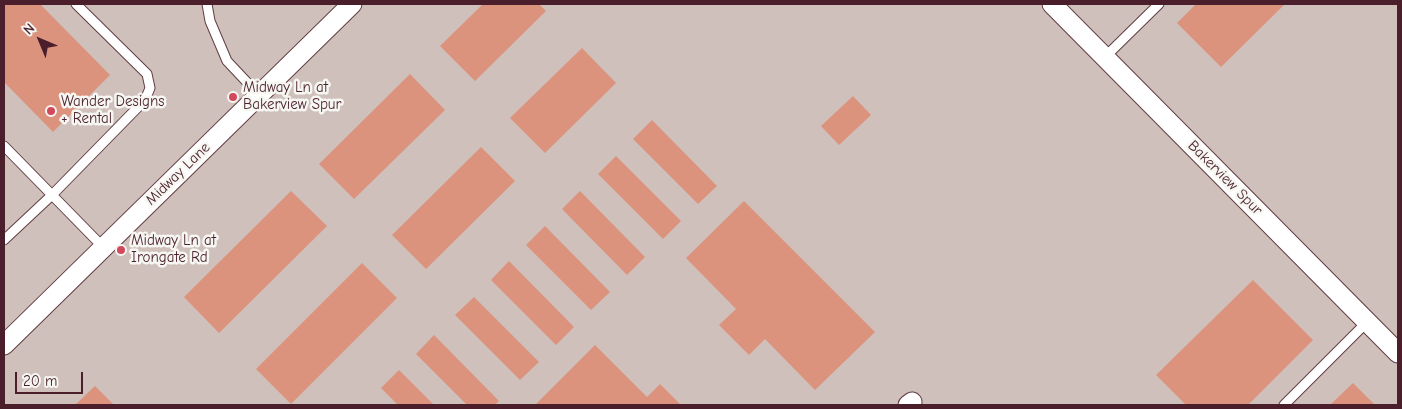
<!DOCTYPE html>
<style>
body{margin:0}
#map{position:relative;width:1402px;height:409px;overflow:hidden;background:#ece7ce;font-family:"Comic Neue",sans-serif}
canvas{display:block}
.frame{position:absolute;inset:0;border:5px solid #4a1f2b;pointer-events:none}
.north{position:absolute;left:15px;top:15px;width:50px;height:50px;-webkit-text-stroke:4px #f6f6f2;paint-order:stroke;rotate:315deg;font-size:14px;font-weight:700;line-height:20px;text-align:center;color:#4a1f2b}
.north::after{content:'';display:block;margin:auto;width:18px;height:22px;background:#4a1f2b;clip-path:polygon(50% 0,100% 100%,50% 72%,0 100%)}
.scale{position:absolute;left:15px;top:372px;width:68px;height:22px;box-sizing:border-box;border:2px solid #4a1f2b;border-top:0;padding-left:6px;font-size:15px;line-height:18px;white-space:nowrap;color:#4a1f2b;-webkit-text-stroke:4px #f6f6f2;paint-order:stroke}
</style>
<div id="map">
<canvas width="1402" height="409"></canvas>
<div class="frame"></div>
<div class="north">N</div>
<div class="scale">20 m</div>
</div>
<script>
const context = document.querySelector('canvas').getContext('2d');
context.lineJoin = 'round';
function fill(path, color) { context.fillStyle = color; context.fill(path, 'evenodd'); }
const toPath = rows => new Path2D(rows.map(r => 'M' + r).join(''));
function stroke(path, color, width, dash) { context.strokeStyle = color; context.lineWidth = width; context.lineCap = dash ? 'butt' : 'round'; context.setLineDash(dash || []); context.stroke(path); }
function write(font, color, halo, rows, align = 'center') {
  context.font = font + ' "Comic Neue",sans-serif'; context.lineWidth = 5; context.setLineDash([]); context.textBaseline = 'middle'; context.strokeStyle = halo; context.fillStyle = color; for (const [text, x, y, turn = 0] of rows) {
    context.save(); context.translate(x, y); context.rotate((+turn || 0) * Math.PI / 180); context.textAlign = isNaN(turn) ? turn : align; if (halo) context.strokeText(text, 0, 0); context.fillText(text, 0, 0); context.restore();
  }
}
fill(toPath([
 [4,4,1398,4,1398,405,4,405]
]), '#cfc0bb');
fill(toPath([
 [4,4,40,4,110,75,53,132,4,82],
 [483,4,539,4,546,11,475,81,440,46],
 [1196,4,1285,4,1221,67,1177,23],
 [582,48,616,83,545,153,510,118],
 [410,74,445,110,354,199,319,164],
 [853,96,871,115,839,145,821,126],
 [652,120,717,186,698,204,633,139],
 [481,147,515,181,426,269,392,235],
 [616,156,681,221,663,239,598,174],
 [291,191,327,226,219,333,184,297],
 [580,191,645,257,627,275,562,209],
 [744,201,875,332,815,390,765,339,749,355,719,325,736,309,686,258],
 [545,226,610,292,591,310,526,245],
 [509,261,574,327,556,345,491,280],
 [362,263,397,298,291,404,256,369],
 [1253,280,1313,340,1248,405,1186,405,1156,375],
 [474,297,539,362,520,380,455,315],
 [434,335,499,401,495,405,467,405,416,354],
 [595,345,647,397,660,384,681,405,535,405],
 [399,370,434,405,398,405,381,388],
 [1353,383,1375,405,1330,405],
 [95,386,114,405,75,405]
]), '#dc937d');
const service = toPath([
 [207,4,210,21,227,61,259,95],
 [1105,57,1159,4],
 [4,146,103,247],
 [4,240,52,195,145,100,150,88,147,74,76,4],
 [1284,405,1367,322]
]);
const minor = toPath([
 [1052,4,1398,353],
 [4,345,352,4],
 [908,405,912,402]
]);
stroke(service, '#623d43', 11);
stroke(minor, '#623d43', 21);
stroke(service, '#fff', 9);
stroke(minor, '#fff', 19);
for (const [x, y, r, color] of [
 [233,97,5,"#d1495b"],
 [51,111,5,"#d1495b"],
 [121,250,5,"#d1495b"]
]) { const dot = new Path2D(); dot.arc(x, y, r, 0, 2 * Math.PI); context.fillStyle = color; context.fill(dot); stroke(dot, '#f6f6f2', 2); }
write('15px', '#4a1f2b', '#f6f6f2', [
 ["Midway Ln at",243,88],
 ["Bakerview Spur",243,105],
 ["Wander Designs",61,102],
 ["+ Rental",61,119],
 ["Midway Ln at",131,241],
 ["Irongate Rd",131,258]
], 'left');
write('15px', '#4a1f2b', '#f6f6f2', [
 ["Midway Lane",178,174,-44],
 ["Bakerview Spur",1225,178,45]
]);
</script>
